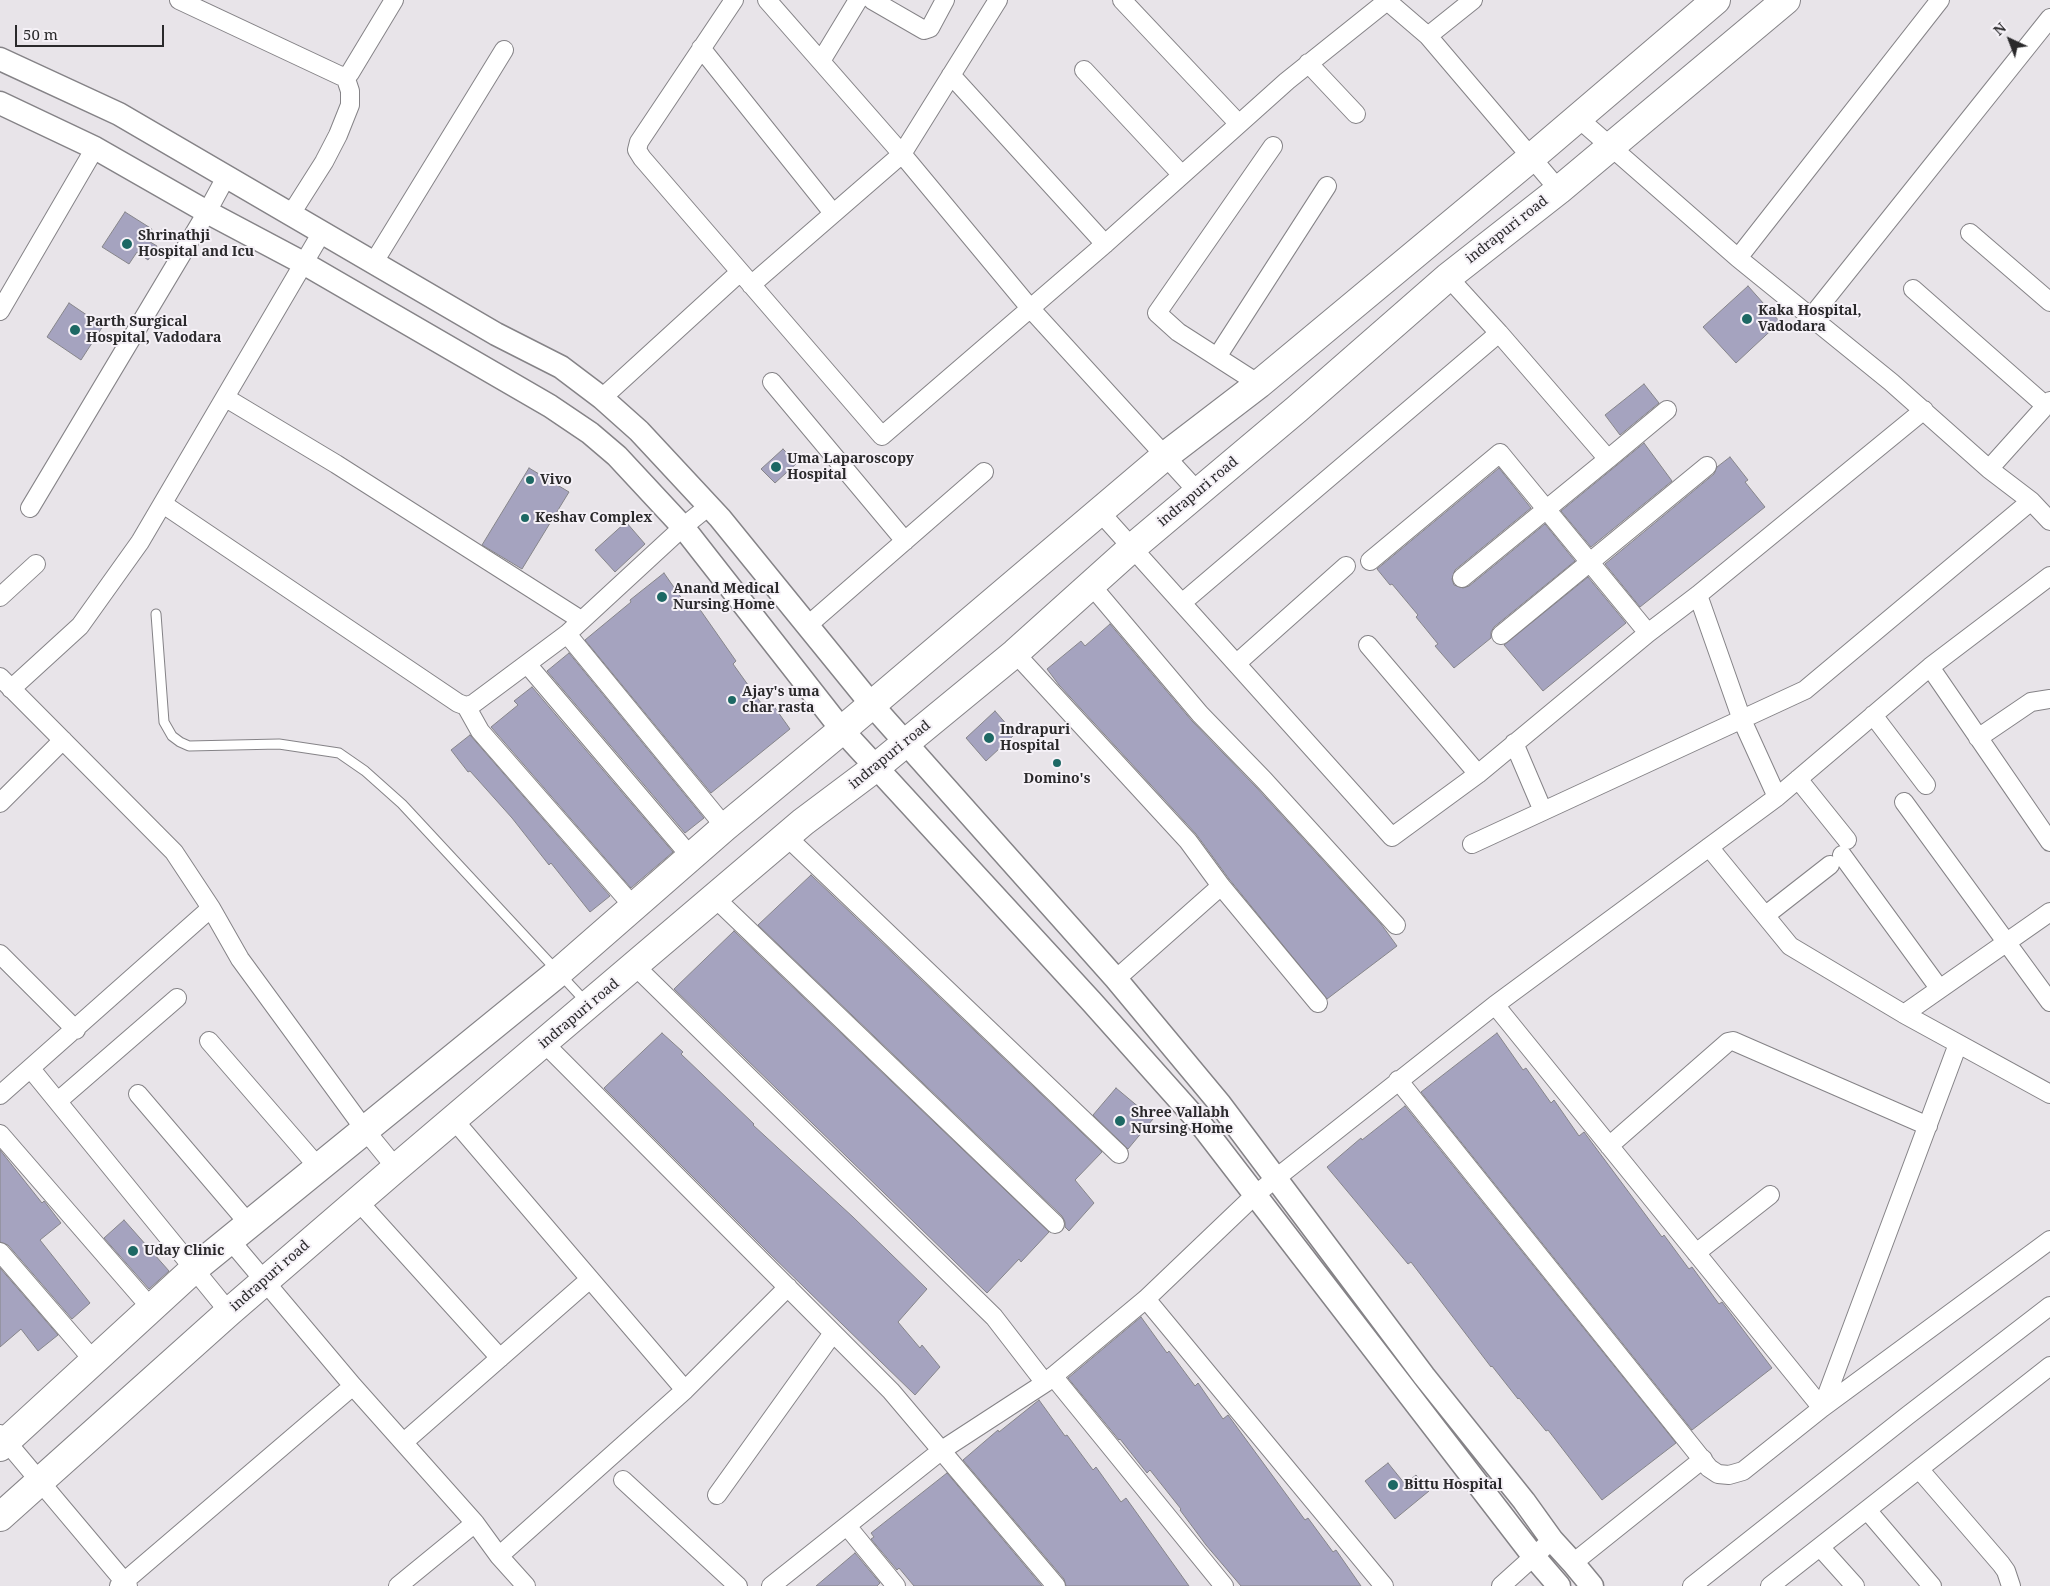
<!DOCTYPE html>
<style>
body{margin:0}
#map{position:relative;width:2050px;height:1586px;overflow:hidden;background:#e8e4e9;font-family:"Noto Serif",serif}
canvas{display:block}
.north{position:absolute;left:1985px;top:15px;width:50px;height:50px;-webkit-text-stroke:4px #f5f1f7;paint-order:stroke;rotate:317deg;font-size:14px;font-weight:700;line-height:20px;text-align:center;color:#2a292b}
.north::after{content:'';display:block;margin:auto;width:18px;height:22px;background:#2a292b;clip-path:polygon(50% 0,100% 100%,50% 72%,0 100%)}
.scale{position:absolute;left:15px;top:25px;width:149px;height:22px;box-sizing:border-box;border:2px solid #2a292b;border-top:0;padding-left:6px;font-size:15px;line-height:18px;white-space:nowrap;color:#2a292b;-webkit-text-stroke:4px #f5f1f7;paint-order:stroke}
</style>
<div id="map">
<canvas width="2050" height="1586"></canvas>
<div class="north">N</div>
<div class="scale">50 m</div>
</div>
<script>
const context = document.querySelector('canvas').getContext('2d');
context.lineJoin = 'round';
function fill(path, color) { context.fillStyle = color; context.fill(path, 'evenodd'); }
const toPath = rows => new Path2D(rows.map(r => 'M' + r).join(''));
function stroke(path, color, width, dash) { context.strokeStyle = color; context.lineWidth = width; context.lineCap = dash ? 'butt' : 'round'; context.setLineDash(dash || []); context.stroke(path); }
function write(font, color, halo, rows, align = 'center') {
  context.font = font + ' "Noto Serif",serif'; context.lineWidth = 4; context.setLineDash([]); context.textBaseline = 'middle'; context.strokeStyle = halo; context.fillStyle = color; for (const [text, x, y, turn = 0] of rows) {
    context.save(); context.translate(x, y); context.rotate((+turn || 0) * Math.PI / 180); context.textAlign = isNaN(turn) ? turn : align; if (halo) context.strokeText(text, 0, 0); context.fillText(text, 0, 0); context.restore();
  }
}
const building = toPath([
 [125,212,152,229,145,239,157,246,148,260,137,252,129,264,102,247,125,212],
 [1748,286,1780,322,1736,363,1703,327,1748,286],
 [69,303,103,326,81,360,47,337,69,303],
 [1644,384,1659,403,1620,435,1605,415,1644,384],
 [1644,443,1672,481,1591,547,1561,511,1644,443],
 [783,449,797,463,775,483,761,469,783,449],
 [1730,457,1748,480,1745,482,1765,507,1640,607,1605,564,1714,474,1717,467,1730,457],
 [529,468,569,492,522,569,482,545,529,468],
 [1499,468,1531,508,1455,570,1452,579,1454,585,1463,588,1469,586,1545,524,1575,561,1494,627,1491,632,1491,638,1454,668,1435,646,1438,644,1416,617,1418,615,1392,584,1390,585,1377,569,1499,468],
 [626,522,645,544,615,572,595,550,626,522],
 [664,573,687,606,694,601,736,661,733,664,766,710,773,705,790,729,711,793,585,640,631,602,630,600,664,573],
 [1588,577,1626,623,1543,691,1504,645,1588,577],
 [1110,624,1192,721,1256,787,1381,924,1397,946,1327,999,1229,879,1196,834,1059,685,1047,669,1081,641,1085,646,1110,624],
 [569,653,704,818,685,833,547,671,569,653],
 [532,687,673,852,631,888,491,727,518,705,514,701,532,687],
 [995,711,1015,734,986,761,966,738,995,711],
 [470,735,610,896,590,912,551,863,549,865,512,818,470,771,468,772,451,750,470,735],
 [811,875,1102,1152,1075,1180,1094,1203,1069,1231,1065,1227,1065,1222,1062,1216,758,925,811,875],
 [734,931,1049,1232,1021,1262,1019,1259,987,1293,674,989,734,931],
 [662,1033,683,1052,681,1054,754,1124,753,1125,853,1217,927,1289,898,1322,920,1348,922,1345,940,1367,915,1395,769,1253,604,1088,662,1033],
 [1497,1033,1523,1070,1526,1068,1551,1103,1554,1100,1579,1136,1584,1132,1662,1237,1664,1235,1689,1269,1692,1267,1719,1304,1722,1302,1772,1368,1692,1430,1421,1092,1497,1033],
 [1116,1088,1153,1119,1128,1149,1093,1115,1116,1088],
 [1405,1106,1676,1443,1602,1500,1548,1430,1546,1431,1519,1398,1518,1399,1492,1366,1491,1367,1411,1262,1408,1264,1327,1167,1361,1138,1362,1140,1405,1106],
 [0,1150,42,1203,44,1201,61,1223,40,1240,90,1303,72,1319,8,1245,0,1242,0,1150],
 [124,1220,169,1271,149,1289,104,1238,124,1220],
 [0,1268,58,1335,38,1351,21,1329,0,1347,0,1268],
 [1141,1317,1167,1353,1169,1351,1195,1386,1198,1383,1223,1419,1228,1415,1305,1520,1308,1518,1333,1552,1336,1550,1361,1586,1241,1586,1206,1545,1180,1510,1181,1509,1150,1470,1147,1473,1120,1439,1119,1440,1068,1378,1141,1317],
 [1039,1400,1065,1436,1067,1435,1093,1470,1096,1467,1121,1502,1126,1498,1189,1586,1066,1586,1064,1579,963,1460,998,1430,999,1432,1039,1400],
 [1388,1463,1405,1484,1416,1475,1429,1491,1395,1519,1365,1481,1388,1463],
 [947,1473,1042,1586,914,1586,899,1568,897,1570,871,1539,874,1537,871,1533,947,1473],
 [855,1553,880,1583,877,1586,816,1586,855,1553]
]);
fill(building, '#a5a3bf');
stroke(building, '#86858a', 1);
const service = toPath([
 [156,614,164,722,172,736,180,742,189,746,279,744,339,753,365,771,402,804,586,1002]
]);
const minor = toPath([
 [179,0,341,76,345,76,350,73,394,0],
 [734,0,639,142,637,150,642,158,882,436,1105,244,1287,81,1387,1],
 [767,0,902,154,1030,308,1198,492],
 [872,0,924,30,930,28,945,0],
 [1122,0,1239,124],
 [1386,0,1428,36,1559,190],
 [1428,36,1473,0],
 [701,48,833,213],
 [821,61,858,0],
 [1308,63,1356,114],
 [1084,70,1182,175],
 [951,75,1105,244],
 [1578,118,1738,258,1891,382,1989,469,2031,501,2050,521],
 [291,214,324,162,338,135,350,105,350,91,345,76],
 [1970,233,2050,302],
 [1738,258,1940,0],
 [374,262,504,50],
 [1448,277,1499,333,1608,459,1667,410],
 [751,285,902,154,998,0],
 [1913,289,2046,406],
 [0,311,95,148],
 [1812,316,2050,18],
 [1217,357,1327,186],
 [772,382,905,541],
 [1259,384,1178,332,1157,313,1273,146],
 [226,398,336,464,581,620],
 [602,398,740,272],
 [1989,469,2050,401],
 [163,504,458,703,466,706,473,704,567,634,683,527,709,506],
 [30,508,207,212,226,177],
 [1100,512,1392,837,1478,774,1648,633,1698,595,1924,410],
 [1370,561,1500,453,1648,633],
 [1462,578,1608,459],
 [1091,585,1200,714,1264,780,1396,925],
 [1698,595,1742,720,1777,797],
 [0,597,36,564],
 [1183,602,1499,333],
 [807,626,984,472],
 [567,634,725,827],
 [1501,635,1707,466],
 [1368,645,1478,774],
 [1015,653,1188,841,1221,886,1318,1003],
 [1237,663,1346,566],
 [527,664,691,857],
 [1930,667,2050,842],
 [0,677,174,852,211,908,240,959,365,1130,396,1168],
 [11,689,80,626,140,542,322,232],
 [466,706,480,731,633,906],
 [1873,715,1926,785],
 [1978,738,2031,702,2050,699],
 [1514,743,1543,811],
 [1798,779,1847,840],
 [1904,802,2050,1002],
 [0,803,63,740],
 [787,837,1119,1154],
 [1472,844,1805,690,2031,501],
 [1709,847,1790,946,1904,1014,2050,1094],
 [1842,855,1939,988],
 [715,898,1055,1224],
 [1766,915,1830,865],
 [0,954,76,1030],
 [635,966,994,1317,1045,1383],
 [1116,979,1221,886],
 [1495,1005,1822,1408],
 [1904,1014,2050,912],
 [209,1041,319,1168],
 [544,1043,891,1391,1056,1586],
 [31,1069,229,1312],
 [1398,1080,1709,1468,1718,1474,1729,1475,1743,1471,1822,1408,2050,1240],
 [138,1094,249,1224],
 [0,1095,211,908],
 [58,1101,177,998],
 [454,1120,685,1390],
 [0,1134,151,1308],
 [1609,1146,1728,1042,1733,1041,1928,1126],
 [358,1201,500,1358],
 [230,1240,353,1386,475,1523,499,1556,526,1586],
 [0,1252,94,1361],
 [1696,1253,1770,1195],
 [1146,1299,1384,1586],
 [1053,1376,1224,1586],
 [1822,1408,1958,1044],
 [0,1434,128,1586],
 [404,1442,590,1279],
 [1919,1469,2001,1564,2006,1571,2011,1586],
 [623,1480,738,1586],
 [717,1495,833,1333],
 [1867,1510,1932,1586],
 [847,1526,896,1586],
 [1820,1547,1855,1586],
 [499,1556,685,1390,788,1287],
 [1573,1563,1703,1459],
 [119,1586,353,1386],
 [398,1586,475,1523],
 [771,1586,942,1450,1045,1383,1146,1299,1255,1195,1275,1179,1495,1005,1777,797,1930,667,2050,576],
 [1501,1586,1552,1540],
 [1692,1586,1907,1416,2050,1306],
 [1770,1586,2050,1366]
]);
const tertiary = toPath([
 [0,59,119,114,496,334,561,367,602,398,639,431,720,518,872,705,1116,979,1220,1104,1424,1376,1524,1501,1552,1540,1573,1563,1592,1586],
 [0,103,95,148,207,212,305,264,550,406,590,433,617,456,683,527,842,730,1091,1001,1199,1122,1534,1557,1559,1586]
]);
const primary = toPath([
 [0,1447,194,1269,559,972,725,827,842,730,1165,456,1259,384,1532,157,1716,0],
 [0,1517,229,1312,396,1168,803,822,875,768,1015,653,1133,547,1297,409,1448,277,1559,190,1786,0]
]);
stroke(service, '#858387', 11);
stroke(minor, '#858387', 20);
stroke(tertiary, '#858387', 25);
stroke(primary, '#858387', 30);
stroke(service, '#fff', 9);
stroke(minor, '#fff', 18);
stroke(tertiary, '#fff', 22);
stroke(primary, '#fff', 28);
for (const [x, y, r, color] of [
 [127,244,6,"#1d6864"],
 [1747,319,6,"#1d6864"],
 [75,330,6,"#1d6864"],
 [776,467,6,"#1d6864"],
 [530,480,5,"#1d6864"],
 [525,518,5,"#1d6864"],
 [662,597,6,"#1d6864"],
 [732,700,5,"#1d6864"],
 [989,738,6,"#1d6864"],
 [1057,763,5,"#1d6864"],
 [1120,1121,6,"#1d6864"],
 [133,1251,6,"#1d6864"],
 [1393,1485,6,"#1d6864"]
]) { const dot = new Path2D(); dot.arc(x, y, r, 0, 2 * Math.PI); context.fillStyle = color; context.fill(dot); stroke(dot, '#f5f1f7', 2); }
write('14px', '#2a292b', '#f5f1f7', [
 ["indrapuri road",1507,230,-38],
 ["indrapuri road",1198,492,-40],
 ["indrapuri road",890,755,-39],
 ["indrapuri road",579,1014,-40],
 ["indrapuri road",270,1276,-41]
]);
write('bold 14px', '#2a292b', '#f5f1f7', [
 ["Shrinathji",138,236],
 ["Hospital and Icu",138,252],
 ["Kaka Hospital,",1758,311],
 ["Vadodara",1758,327],
 ["Parth Surgical",86,322],
 ["Hospital, Vadodara",86,338],
 ["Uma Laparoscopy",787,459],
 ["Hospital",787,475],
 ["Vivo",540,480],
 ["Keshav Complex",535,518],
 ["Anand Medical",673,589],
 ["Nursing Home",673,605],
 ["Ajay's uma",742,692],
 ["char rasta",742,708],
 ["Indrapuri",1000,730],
 ["Hospital",1000,746],
 ["Domino's",1057,779,"center"],
 ["Shree Vallabh",1131,1113],
 ["Nursing Home",1131,1129],
 ["Uday Clinic",144,1251],
 ["Bittu Hospital",1404,1485]
], 'left');
</script>
